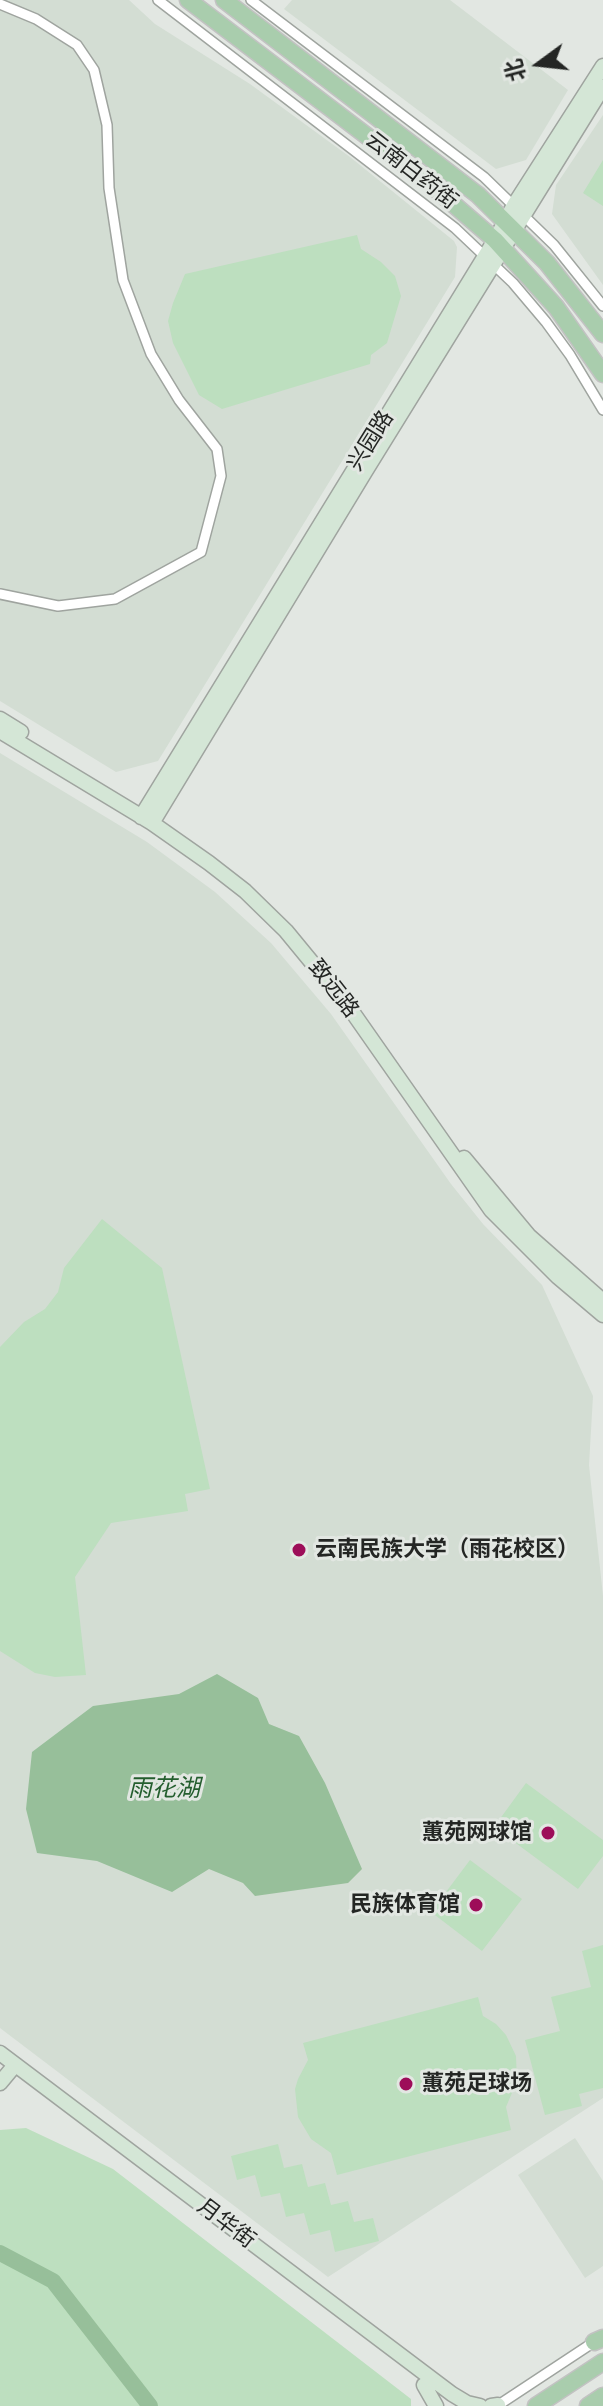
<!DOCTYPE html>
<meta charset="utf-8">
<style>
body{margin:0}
#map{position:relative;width:603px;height:2406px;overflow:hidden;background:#e2e7e2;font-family:"Fira Sans Condensed","Noto Sans SC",sans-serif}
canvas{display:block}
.north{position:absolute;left:499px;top:24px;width:80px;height:80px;-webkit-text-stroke:6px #e2e7e2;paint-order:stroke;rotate:255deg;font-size:22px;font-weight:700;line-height:32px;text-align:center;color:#242624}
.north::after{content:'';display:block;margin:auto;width:28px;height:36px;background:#242624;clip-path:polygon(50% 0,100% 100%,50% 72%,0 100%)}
</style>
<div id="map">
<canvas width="603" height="2406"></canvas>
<div class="north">北</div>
</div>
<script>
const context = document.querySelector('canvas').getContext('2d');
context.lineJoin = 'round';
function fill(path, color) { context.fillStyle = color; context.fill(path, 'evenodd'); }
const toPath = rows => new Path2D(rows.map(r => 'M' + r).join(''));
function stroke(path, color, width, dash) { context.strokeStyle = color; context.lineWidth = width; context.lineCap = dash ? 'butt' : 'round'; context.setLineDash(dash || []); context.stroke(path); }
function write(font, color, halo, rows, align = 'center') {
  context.font = font + ' "Fira Sans Condensed","Noto Sans SC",sans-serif'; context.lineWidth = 6; context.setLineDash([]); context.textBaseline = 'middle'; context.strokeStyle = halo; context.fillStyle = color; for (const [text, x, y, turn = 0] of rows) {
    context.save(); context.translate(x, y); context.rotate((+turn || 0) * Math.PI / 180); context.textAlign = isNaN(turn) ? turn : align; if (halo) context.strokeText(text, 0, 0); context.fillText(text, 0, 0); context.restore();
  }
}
fill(toPath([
 [0,0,129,0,155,24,250,84,350,157,454,241,457,247,455,277,158,761,116,772,0,701],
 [292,0,450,0,568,90,526,160,496,169,284,9],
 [603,115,603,285,552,214,556,185],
 [0,753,147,842,215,892,271,943,331,1014,451,1184,483,1224,542,1285,593,1396,589,1465,603,1596,603,2098,328,2277,0,2028],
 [575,2138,603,2181,603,2266,585,2278,518,2175]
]), '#d3ddd3');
fill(toPath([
 [603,160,603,206,583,193],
 [357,235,361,249,381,262,395,276,401,296,387,343,371,355,370,364,222,409,199,395,173,343,168,321,173,303,185,274],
 [102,1219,162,1268,210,1489,185,1494,188,1511,111,1523,75,1577,86,1675,55,1677,35,1673,0,1651,0,1347,24,1322,45,1309,58,1292,64,1268],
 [526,1783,603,1840,603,1856,578,1889,494,1827],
 [470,1860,522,1899,482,1951,431,1912],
 [603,1945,603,2088,579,2094,582,2106,545,2115,525,2040,560,2031,551,1997,591,1987,582,1951],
 [478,1997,483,2016,496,2024,506,2035,516,2056,517,2081,506,2107,511,2130,337,2175,331,2153,311,2139,298,2117,295,2089,298,2079,308,2060,303,2043],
 [26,2128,113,2169,411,2399,411,2406,0,2406,0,2130],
 [278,2144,284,2168,302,2164,308,2187,325,2183,331,2205,348,2201,354,2222,373,2218,379,2241,335,2252,330,2230,310,2235,304,2213,286,2217,280,2193,261,2197,255,2175,237,2180,231,2156]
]), '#bddfbf');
fill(toPath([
 [217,1674,258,1698,269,1724,299,1736,325,1783,362,1869,348,1883,255,1896,243,1883,209,1869,172,1892,97,1861,37,1853,26,1809,32,1752,93,1706,179,1694]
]), '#97bf9a');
stroke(toPath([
 [0,2253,53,2281,150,2406]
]), '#97bf9a', 16);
const street = toPath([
 [158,0,455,228,513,283,546,322,570,355,603,410],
 [251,0,484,177,554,245,603,306],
 [0,4,36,19,77,45,94,70,107,125,109,188,123,280,151,354,179,400,217,449,221,476,201,552,115,599,58,606,0,594],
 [497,2406,597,2340]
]);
const secondary = toPath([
 [0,719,21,732],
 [0,731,152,823,209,863,245,891,286,931,351,1010,491,1210,558,1277,603,1315],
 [141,817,495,240,514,205,603,66],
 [152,823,366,470,603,87],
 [464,1158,529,1236,603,1301],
 [0,2053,452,2394,467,2403,480,2406],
 [0,2083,15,2065],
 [424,2385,436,2406],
 [491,2406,498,2405]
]);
const primary = toPath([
 [188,0,430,184,495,240,556,307,603,374],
 [224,0,478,195,547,263,603,334],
 [594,2342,603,2338],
 [536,2406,603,2362],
 [588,2406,603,2396]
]);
stroke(street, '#9fa49f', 12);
stroke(secondary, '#9fa49f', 17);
stroke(primary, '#c2c2c2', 19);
stroke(street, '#fff', 9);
stroke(secondary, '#d4e6d6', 14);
stroke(primary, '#a9cdad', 16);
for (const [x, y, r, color] of [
 [299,1550,8,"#9d0d59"],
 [548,1833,8,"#9d0d59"],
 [476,1905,8,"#9d0d59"],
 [406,2084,8,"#9d0d59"]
]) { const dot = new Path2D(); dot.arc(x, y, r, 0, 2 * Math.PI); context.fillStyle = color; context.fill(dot); stroke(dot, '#e2e7e2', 3); }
write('22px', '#242624', '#e2e7e2', [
 ["云南白药街",411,171,38],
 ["兴园路",371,441,-58],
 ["致远路",333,989,52],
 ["月华街",226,2224,37]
]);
write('bold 22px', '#242624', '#e2e7e2', [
 ["云南民族大学（雨花校区）",315,1550],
 ["蕙苑网球馆",532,1833,"right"],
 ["民族体育馆",460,1905,"right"],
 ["蕙苑足球场",422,2084]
], 'left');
write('italic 24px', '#245e2e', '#e2e7e2', [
 ["雨花湖",164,1789]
]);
</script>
